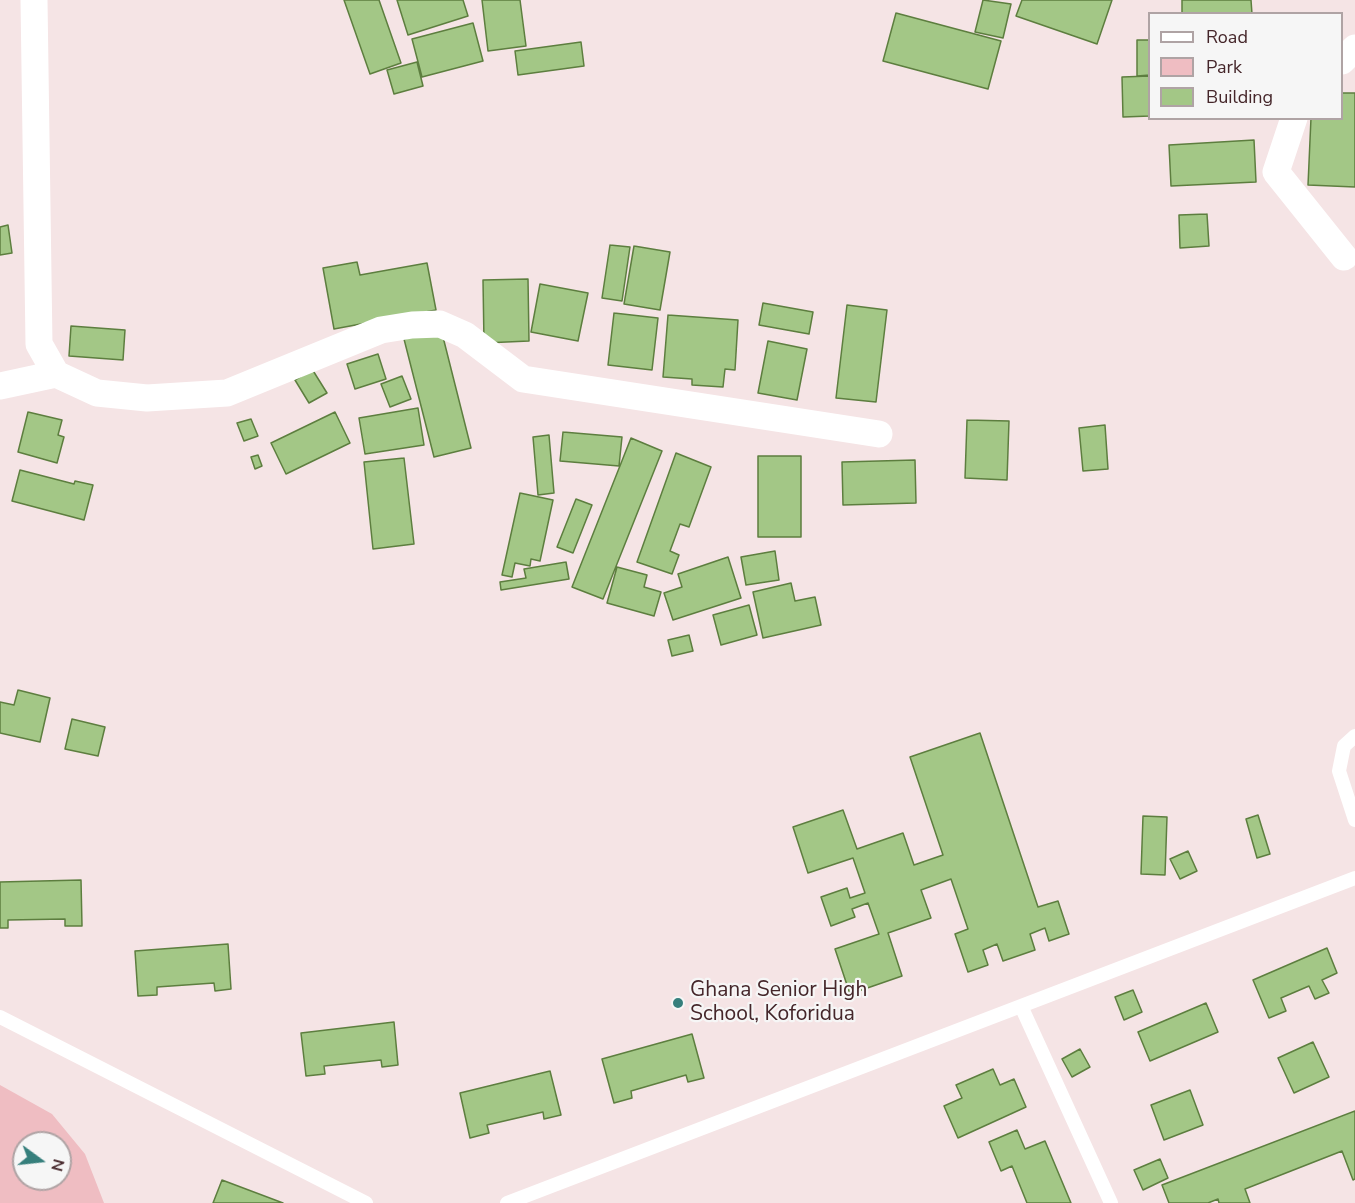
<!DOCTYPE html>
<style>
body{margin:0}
#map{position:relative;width:1355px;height:1203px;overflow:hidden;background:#f5e4e5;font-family:"Nunito Sans",sans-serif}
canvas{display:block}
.legend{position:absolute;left:1148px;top:12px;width:195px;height:108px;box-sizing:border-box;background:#f6f6f6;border:2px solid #afa3a4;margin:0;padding:8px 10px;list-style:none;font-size:18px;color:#45262a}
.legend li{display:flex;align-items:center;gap:12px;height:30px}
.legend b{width:30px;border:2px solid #afa3a4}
.north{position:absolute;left:12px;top:1131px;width:60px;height:60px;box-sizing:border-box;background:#f6f6f6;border:2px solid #afa3a4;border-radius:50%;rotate:105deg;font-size:16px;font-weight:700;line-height:24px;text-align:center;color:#45262a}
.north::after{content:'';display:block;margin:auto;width:21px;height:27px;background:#367f7c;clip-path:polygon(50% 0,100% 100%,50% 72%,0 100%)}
</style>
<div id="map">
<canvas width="1355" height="1203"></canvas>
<ul class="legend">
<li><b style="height:8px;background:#fff"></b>Road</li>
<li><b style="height:16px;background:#efbdc2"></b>Park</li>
<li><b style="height:16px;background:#a3c786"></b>Building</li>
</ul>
<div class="north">N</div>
</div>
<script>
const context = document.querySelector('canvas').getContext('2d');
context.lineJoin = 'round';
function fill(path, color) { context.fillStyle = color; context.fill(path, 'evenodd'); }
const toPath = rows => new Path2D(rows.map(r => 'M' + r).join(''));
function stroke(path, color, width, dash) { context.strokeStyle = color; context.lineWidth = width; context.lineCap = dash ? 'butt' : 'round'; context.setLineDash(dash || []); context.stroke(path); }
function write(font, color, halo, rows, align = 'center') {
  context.font = font + ' "Nunito Sans",sans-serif'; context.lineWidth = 4.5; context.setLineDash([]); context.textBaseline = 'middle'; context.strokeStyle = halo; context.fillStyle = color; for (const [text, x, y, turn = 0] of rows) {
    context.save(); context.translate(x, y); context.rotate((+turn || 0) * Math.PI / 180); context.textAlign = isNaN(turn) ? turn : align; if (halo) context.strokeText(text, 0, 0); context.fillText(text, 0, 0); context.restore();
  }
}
fill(toPath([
 [0,1085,52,1114,85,1154,104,1203,0,1203],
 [24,1143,60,1143,60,1179,24,1179]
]), '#efbdc2');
const building = toPath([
 [344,0,379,0,401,63,370,74,344,0],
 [397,0,463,0,468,16,408,35,397,0],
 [482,0,520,0,526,46,488,51,482,0],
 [983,0,1011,4,1003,38,975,32,983,0],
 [1022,0,1112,0,1097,44,1016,16,1022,0],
 [1182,0,1251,0,1252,14,1182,14,1182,0],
 [896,13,1001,41,988,89,883,61,896,13],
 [473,23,483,61,422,77,412,39,473,23],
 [1137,40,1150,40,1150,75,1137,76,1137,40],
 [581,42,584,66,518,75,515,51,581,42],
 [417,62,423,86,394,94,387,70,417,62],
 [1150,76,1150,116,1123,117,1122,77,1150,76],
 [1342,93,1355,93,1355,187,1308,185,1311,118,1342,118,1342,93],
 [1254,140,1256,182,1171,186,1169,145,1254,140],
 [1207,214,1209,246,1180,248,1179,215,1207,214],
 [8,225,12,253,0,255,0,227,8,225],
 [610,245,630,247,622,301,602,298,610,245],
 [634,246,670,252,660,310,624,304,634,246],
 [357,262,360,275,427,263,436,310,334,329,323,268,357,262],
 [528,279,529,341,484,343,483,280,528,279],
 [540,284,588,293,578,341,531,332,540,284],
 [763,303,813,312,809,334,759,325,763,303],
 [847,305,887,310,876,402,836,398,847,305],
 [614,313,658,318,652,370,608,365,614,313],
 [668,315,738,320,735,370,725,369,723,387,692,385,692,379,663,377,668,315],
 [71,326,125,330,123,360,69,356,71,326],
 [441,329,471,448,434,457,404,339,441,329],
 [768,341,807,349,797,400,758,393,768,341],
 [378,354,386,379,355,389,347,364,378,354],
 [312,369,327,393,309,403,295,380,312,369],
 [402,376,411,399,390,407,381,384,402,376],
 [418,408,424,445,365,454,359,418,418,408],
 [28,412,62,420,58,435,64,437,57,463,18,452,28,412],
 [335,412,350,443,286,474,271,443,335,412],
 [251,419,258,436,244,441,237,423,251,419],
 [967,420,1009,421,1007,480,965,478,967,420],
 [1105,425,1108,469,1083,471,1079,428,1105,425],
 [563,432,622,437,619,466,560,461,563,432],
 [549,435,554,493,538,495,533,437,549,435],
 [631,438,662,451,603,599,572,587,631,438],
 [676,453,711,467,689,527,680,524,670,551,679,555,672,574,637,562,676,453],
 [258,455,262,466,255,469,251,457,258,455],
 [758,456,801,456,801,537,758,537,758,456],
 [404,458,414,544,373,549,364,462,404,458],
 [915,460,916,503,843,505,842,462,915,460],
 [20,470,74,484,75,481,93,485,84,520,12,501,20,470],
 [520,493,553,500,540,561,531,559,530,566,515,563,512,577,502,575,520,493],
 [576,499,592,505,573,553,557,547,576,499],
 [775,551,779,580,746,585,741,557,775,551],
 [728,557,741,598,673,620,664,593,682,587,678,574,728,557],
 [566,562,569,579,501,590,500,582,526,578,524,569,566,562],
 [617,567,647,575,644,587,661,592,654,616,607,603,617,567],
 [791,583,795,601,815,597,821,625,763,638,753,592,791,583],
 [749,605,757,635,721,645,713,615,749,605],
 [689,635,693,651,672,656,668,640,689,635],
 [18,690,50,698,40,742,0,733,0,702,14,705,18,690],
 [72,719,105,727,98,756,65,749,72,719],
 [980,733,1038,907,1058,901,1069,934,1049,941,1045,928,1030,934,1035,950,1003,961,997,944,983,950,988,965,968,972,955,934,968,929,951,879,921,890,931,918,888,933,902,976,850,994,835,949,879,934,868,903,852,909,855,917,831,926,821,897,847,888,850,898,865,893,853,858,808,873,793,827,843,810,857,849,903,833,914,865,943,855,910,757,980,733],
 [1258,815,1270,854,1257,858,1246,819,1258,815],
 [1143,816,1167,817,1165,875,1141,874,1143,816],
 [1188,851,1197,871,1180,879,1170,859,1188,851],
 [81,880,82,926,65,926,65,919,8,920,8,928,0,928,0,882,81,880],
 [228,944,231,989,215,991,214,983,157,987,157,995,138,996,135,951,228,944],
 [1327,948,1337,973,1322,980,1329,993,1315,999,1309,986,1281,998,1286,1011,1269,1018,1253,980,1327,948],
 [1133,990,1142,1012,1124,1020,1115,997,1133,990],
 [1206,1003,1218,1032,1150,1061,1138,1032,1206,1003],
 [394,1022,398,1065,382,1067,381,1060,324,1066,325,1074,306,1076,301,1033,394,1022],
 [692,1034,704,1078,688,1082,686,1075,631,1091,632,1098,614,1103,602,1059,692,1034],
 [1313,1042,1329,1077,1294,1093,1278,1058,1313,1042],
 [1080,1049,1090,1067,1072,1077,1062,1059,1080,1049],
 [993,1069,1000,1085,1014,1079,1026,1107,958,1138,944,1106,962,1098,956,1085,993,1069],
 [550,1071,561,1115,544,1119,543,1112,487,1125,489,1133,470,1138,460,1093,550,1071],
 [1190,1090,1203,1125,1164,1140,1151,1105,1190,1090],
 [1355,1111,1355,1179,1353,1180,1342,1151,1245,1189,1250,1203,1219,1203,1218,1199,1208,1203,1169,1203,1162,1185,1355,1111],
 [1017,1130,1025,1149,1045,1141,1071,1203,1027,1203,1012,1166,1001,1171,989,1142,1017,1130],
 [1160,1159,1168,1178,1143,1190,1134,1170,1160,1159],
 [222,1180,283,1203,213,1203,222,1180]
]);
fill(building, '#a3c786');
stroke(building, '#5d7e3f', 1.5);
stroke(toPath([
 [1355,736,1344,746,1339,771,1355,820],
 [1021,1006,1111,1203],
 [0,1017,366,1203],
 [507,1203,1355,878]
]), '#fff', 14);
stroke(toPath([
 [34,0,39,344,56,374,97,393,147,398,227,393,381,330,412,325,440,324,465,335,523,379,879,434],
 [1342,61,1355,48],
 [1294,118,1276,172,1344,257],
 [0,386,56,374]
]), '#fff', 27);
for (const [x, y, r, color] of [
 [678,1003,6,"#367f7c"]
]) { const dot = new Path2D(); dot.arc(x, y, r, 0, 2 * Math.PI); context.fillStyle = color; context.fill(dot); stroke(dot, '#f6f6f6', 2); }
write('21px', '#45262a', '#f6f6f6', [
 ["Ghana Senior High",690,991],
 ["School, Koforidua",690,1015]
], 'left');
</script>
